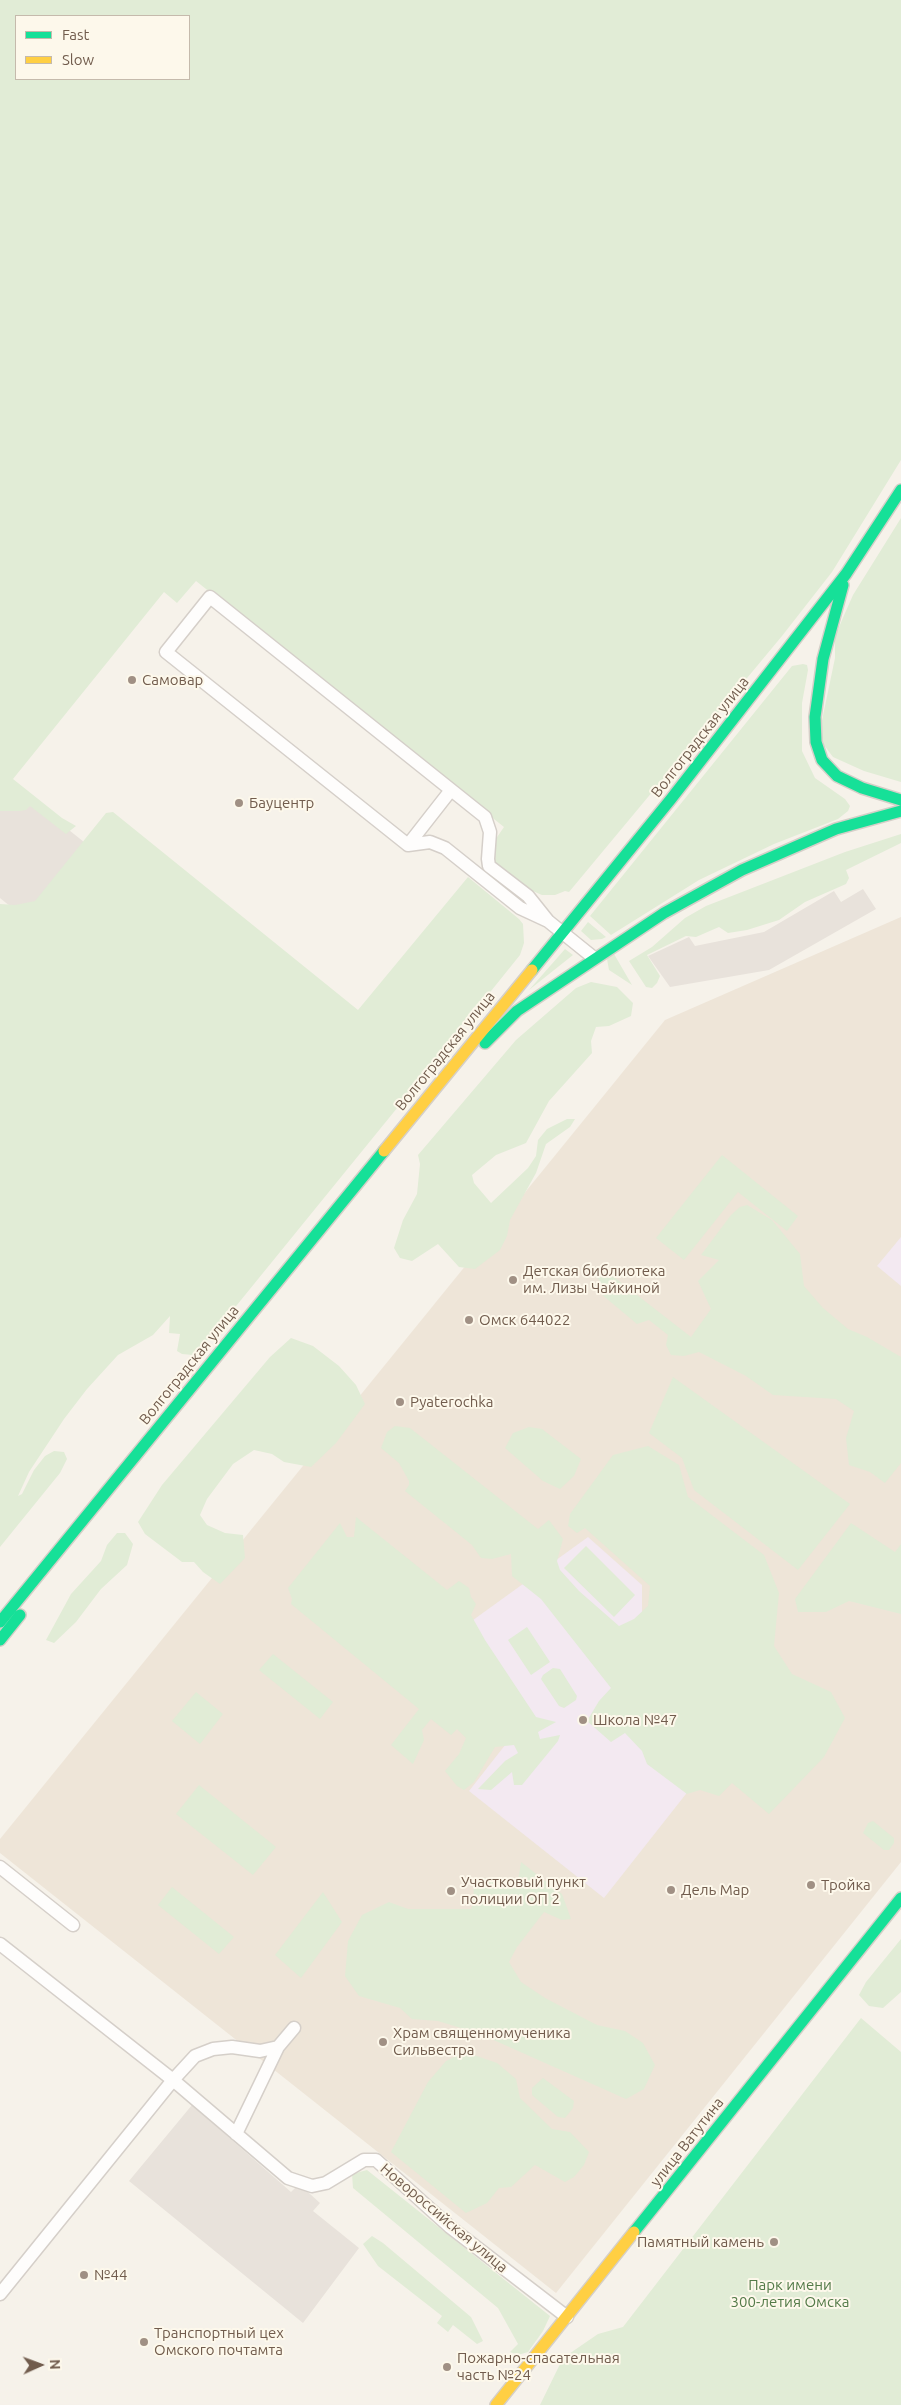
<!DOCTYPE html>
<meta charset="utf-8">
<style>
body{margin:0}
#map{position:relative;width:901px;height:2405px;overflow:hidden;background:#f6f2ea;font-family:Ubuntu,sans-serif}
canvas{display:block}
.legend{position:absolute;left:15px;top:15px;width:175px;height:65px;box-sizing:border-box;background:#fdf8eb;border:1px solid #c5baac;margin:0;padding:6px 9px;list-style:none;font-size:15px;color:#715c4d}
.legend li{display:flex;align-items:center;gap:10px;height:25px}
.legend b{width:25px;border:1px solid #c5baac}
.north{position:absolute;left:15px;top:2340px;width:50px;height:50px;-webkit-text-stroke:4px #fdf8eb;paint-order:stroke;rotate:88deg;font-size:14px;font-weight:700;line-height:20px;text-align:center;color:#715c4d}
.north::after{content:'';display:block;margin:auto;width:18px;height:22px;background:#715c4d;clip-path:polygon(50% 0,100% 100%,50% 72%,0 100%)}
</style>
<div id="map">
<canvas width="901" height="2405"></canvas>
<ul class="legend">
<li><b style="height:6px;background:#16e098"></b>Fast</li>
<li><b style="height:6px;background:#ffcf43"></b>Slow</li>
</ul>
<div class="north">N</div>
</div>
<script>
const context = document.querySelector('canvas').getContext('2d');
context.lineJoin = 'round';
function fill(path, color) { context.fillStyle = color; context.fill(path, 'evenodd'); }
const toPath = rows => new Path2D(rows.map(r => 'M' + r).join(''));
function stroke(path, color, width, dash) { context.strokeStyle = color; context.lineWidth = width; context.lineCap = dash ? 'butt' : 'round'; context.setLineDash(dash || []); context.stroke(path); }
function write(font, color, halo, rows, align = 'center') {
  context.font = font + ' Ubuntu,sans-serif'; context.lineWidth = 4; context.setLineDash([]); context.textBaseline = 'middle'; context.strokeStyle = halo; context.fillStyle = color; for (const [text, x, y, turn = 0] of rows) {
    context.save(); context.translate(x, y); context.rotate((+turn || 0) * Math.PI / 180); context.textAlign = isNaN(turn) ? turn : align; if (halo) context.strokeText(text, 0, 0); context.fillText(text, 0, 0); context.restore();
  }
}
fill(toPath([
 [901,917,901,1862,556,2293,0,1853,0,1839,665,1020]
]), '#eee5d8');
fill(toPath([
 [5,779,99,854,39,930,0,898,0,785],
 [863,889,876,909,769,970,670,987,648,956,689,937,695,946,764,932,834,891,841,902],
 [192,2105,291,2192,299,2184,320,2203,313,2211,359,2248,303,2323,129,2181]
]), '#e8e2db');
fill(toPath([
 [901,1237,901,1286,877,1266],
 [588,1537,642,1585,642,1713,708,1766,604,1898,469,1791,520,1726,462,1628]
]), '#f3e9f1');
fill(toPath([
 [0,0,901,0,901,460,832,572,782,636,569,892,565,891,555,895,542,895,528,889,509,875,490,858,491,846,504,827,196,581,177,603,164,592,13,779,62,818,76,826,66,834,30,806,26,810,19,811,0,811],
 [16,16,189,16,189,79,16,79],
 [901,518,901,782,864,771,833,757,824,745,820,730,835,658,835,637,842,620,853,595],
 [803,664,807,665,808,670,802,703,802,751,815,778,845,799,850,806,848,811,838,819,774,844,699,880,611,935,590,916,792,666],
 [113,812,358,1010,468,877,519,919,523,924,524,943,520,955,483,1001,474,1007,441,1054,215,1332,193,1355,182,1354,177,1351,180,1334,169,1333,170,1316,153,1335,118,1355,87,1389,64,1419,29,1472,18,1496,22,1494,34,1470,45,1456,54,1451,64,1452,67,1459,60,1473,0,1547,0,904,15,905,35,901,106,813],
 [901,834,901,843,846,870,849,878,846,884,805,902,779,920,747,930,728,933,719,927,696,937,686,936,647,955,660,976,657,983,652,988,646,987,629,961,652,947,685,918,706,906,845,852],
 [588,922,606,937,602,939,591,940,581,931],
 [565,949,573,955,529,990],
 [614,954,632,985,609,970,607,959],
 [591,982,617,987,633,1003,631,1016,609,1026,596,1027,591,1041,592,1053,549,1101,526,1143,496,1155,472,1175,474,1183,491,1203,528,1168,536,1156,538,1140,547,1129,567,1119,575,1119,570,1127,546,1144,536,1173,510,1220,507,1236,500,1250,475,1269,459,1267,438,1244,412,1261,400,1258,394,1248,403,1220,417,1194,420,1164,418,1155,516,1040,576,988],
 [722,1155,798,1216,787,1231,738,1192,684,1260,656,1238],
 [747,1205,772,1220,800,1254,804,1286,823,1308,848,1329,867,1337,901,1357,901,1463,885,1483,870,1472,849,1465,846,1438,854,1411,836,1399,773,1395,746,1376,699,1352,684,1356,671,1355,666,1345,668,1335,649,1320,637,1324,594,1288,600,1280,590,1272,601,1267,691,1337,711,1309,698,1281,719,1260,701,1255,731,1215,740,1207],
 [291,1338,313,1346,339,1366,356,1385,365,1404,336,1443,311,1467,284,1462,272,1454,254,1450,233,1464,207,1499,200,1515,207,1525,225,1533,243,1535,245,1558,220,1584,203,1572,194,1562,182,1562,145,1534,138,1522,162,1485,270,1357],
 [673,1377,850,1504,798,1570,694,1490,682,1458,649,1433],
 [395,1426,410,1428,538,1529,549,1520,563,1539,557,1561,560,1570,579,1591,619,1626,634,1619,648,1606,650,1586,585,1528,577,1533,568,1526,570,1514,613,1455,648,1446,679,1465,688,1497,764,1555,779,1593,774,1646,792,1674,831,1692,845,1718,824,1757,769,1814,732,1783,719,1796,700,1790,687,1794,647,1764,642,1751,625,1733,611,1742,587,1721,599,1701,611,1688,541,1599,512,1576,511,1554,492,1559,481,1558,472,1545,405,1491,409,1485,409,1481,399,1463,381,1448,387,1432],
 [529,1427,542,1429,581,1459,574,1476,560,1489,543,1481,505,1448,513,1433],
 [356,1517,447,1590,459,1581,469,1588,471,1597,476,1604,471,1615,485,1640,536,1717,556,1722,538,1732,540,1739,560,1735,558,1741,522,1785,514,1785,512,1772,491,1790,478,1789,505,1761,518,1753,514,1745,495,1747,474,1782,464,1790,457,1786,445,1771,459,1754,466,1738,457,1729,451,1735,431,1719,422,1730,424,1740,413,1764,391,1745,419,1709,291,1604,292,1599,288,1588,340,1523,347,1537,354,1537],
 [851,1523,895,1552,901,1544,901,1614,849,1601,826,1612,798,1612,795,1599],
 [117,1533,125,1533,133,1544,127,1565,101,1589,76,1622,54,1643,46,1640,71,1594,101,1561,107,1545],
 [586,1546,635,1595,614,1617,564,1568],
 [527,1627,550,1662,531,1675,508,1640],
 [273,1654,333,1702,320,1719,259,1670],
 [553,1668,560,1669,577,1696,576,1700,564,1708,559,1706,541,1679,543,1675],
 [196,1692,223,1714,200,1744,172,1721],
 [199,1785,276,1847,253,1875,176,1814],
 [873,1821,894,1838,894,1843,889,1850,884,1850,863,1833,868,1823],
 [521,1862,562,1894,571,1919,562,1920,544,1912,517,1947,509,1962,521,1982,545,1998,597,2025,625,2031,643,2043,655,2065,644,2089,626,2099,480,2034,438,2021,412,2019,400,2008,359,1996,345,1976,348,1941,362,1915,389,1902,408,1909,471,1909,473,1904,474,1884,485,1878,514,1888,518,1881],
 [172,1887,234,1937,219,1954,158,1905],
 [323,1892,342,1922,301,1978,275,1955],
 [901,1939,901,1992,883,2008,869,2006,859,1995,866,1982],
 [861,2018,901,2052,901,2405,540,2405,563,2358,598,2334,623,2327],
 [465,2052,497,2063,516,2079,520,2098,552,2129,570,2132,589,2152,584,2165,574,2177,565,2182,535,2165,511,2187,499,2188,487,2203,466,2213,391,2152,428,2082,446,2061],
 [543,2078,574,2101,573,2108,565,2118,558,2117,532,2095,532,2088],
 [367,2170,550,2316,543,2331,528,2352,518,2355,510,2352,518,2344,498,2308,353,2188,352,2174],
 [372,2236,383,2243,471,2317,483,2341,477,2344,453,2325,448,2332,437,2323,442,2316,378,2266,363,2244]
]), '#e1ecd6');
const street = toPath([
 [408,845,451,790],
 [548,921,520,908,445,848,430,842,408,845,166,652,210,597,485,817,490,832,488,859,489,866,528,896,548,921,594,958],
 [0,1867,73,1925],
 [0,1944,173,2080,288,2178,312,2186,326,2183,364,2160,376,2160,450,2227,567,2317],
 [236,2134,278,2047,294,2028],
 [0,2294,173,2080,195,2056,213,2049,232,2047,260,2051,278,2047]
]);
const fast = toPath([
 [843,585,823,659,815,717,816,742,822,760,837,776,862,788,901,800],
 [532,970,671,799,846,574,901,490],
 [485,1043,517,1011,664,913,742,870,836,829,901,811],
 [0,1622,384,1151],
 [0,1640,20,1615],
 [634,2232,901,1898]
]);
const slow = toPath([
 [384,1151,532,970],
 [496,2405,634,2232]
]);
stroke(street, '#d5cfc9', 15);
stroke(fast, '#d5cfc8', 14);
stroke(slow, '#d5cfc8', 14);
stroke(street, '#fefdfc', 12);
stroke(fast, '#16e098', 11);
stroke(slow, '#ffcf43', 11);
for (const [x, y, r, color] of [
 [132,680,5,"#a09084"],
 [239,803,5,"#a09084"],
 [513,1280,5,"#a09084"],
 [469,1320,5,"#a09084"],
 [400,1402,5,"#a09084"],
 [583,1720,5,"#a09084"],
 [811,1885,5,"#a09084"],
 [671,1890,5,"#a09084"],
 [451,1891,5,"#a09084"],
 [383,2042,5,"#a09084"],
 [774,2242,5,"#a09084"],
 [84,2275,5,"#a09084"],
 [144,2342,5,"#a09084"],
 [447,2367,5,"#a09084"]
]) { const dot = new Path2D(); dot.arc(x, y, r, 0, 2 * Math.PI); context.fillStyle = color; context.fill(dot); stroke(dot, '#fdf8eb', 2); }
write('15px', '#715c4d', '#fdf8eb', [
 ["Самовар",142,680],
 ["Бауцентр",249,803],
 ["Детская библиотека",523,1271],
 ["им. Лизы Чайкиной",523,1288],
 ["Омск 644022",479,1320],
 ["Pyaterochka",410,1402],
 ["Школа №47",593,1720],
 ["Участковый пункт",461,1882],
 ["полиции ОП 2",461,1899],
 ["Тройка",821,1885],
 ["Дель Мар",681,1890],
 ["Храм священномученика",393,2033],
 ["Сильвестра",393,2050],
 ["Памятный камень",764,2242,"right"],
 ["№44",94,2275],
 ["Транспортный цех",154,2333],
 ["Омского почтамта",154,2350],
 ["Пожарно-спасательная",457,2358],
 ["часть №24",457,2375]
], 'left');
write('15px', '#715c4d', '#fdf8eb', [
 ["Волгоградская улица",700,737,-52],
 ["Волгоградская улица",445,1051,-51],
 ["Волгоградская улица",189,1365,-51],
 ["улица Ватутина",687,2142,-52],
 ["Новороссийская улица",444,2218,40]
]);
write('15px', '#547b49', '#fdf8eb', [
 ["Парк имени",790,2285],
 ["300-летия Омска",790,2302]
]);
</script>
